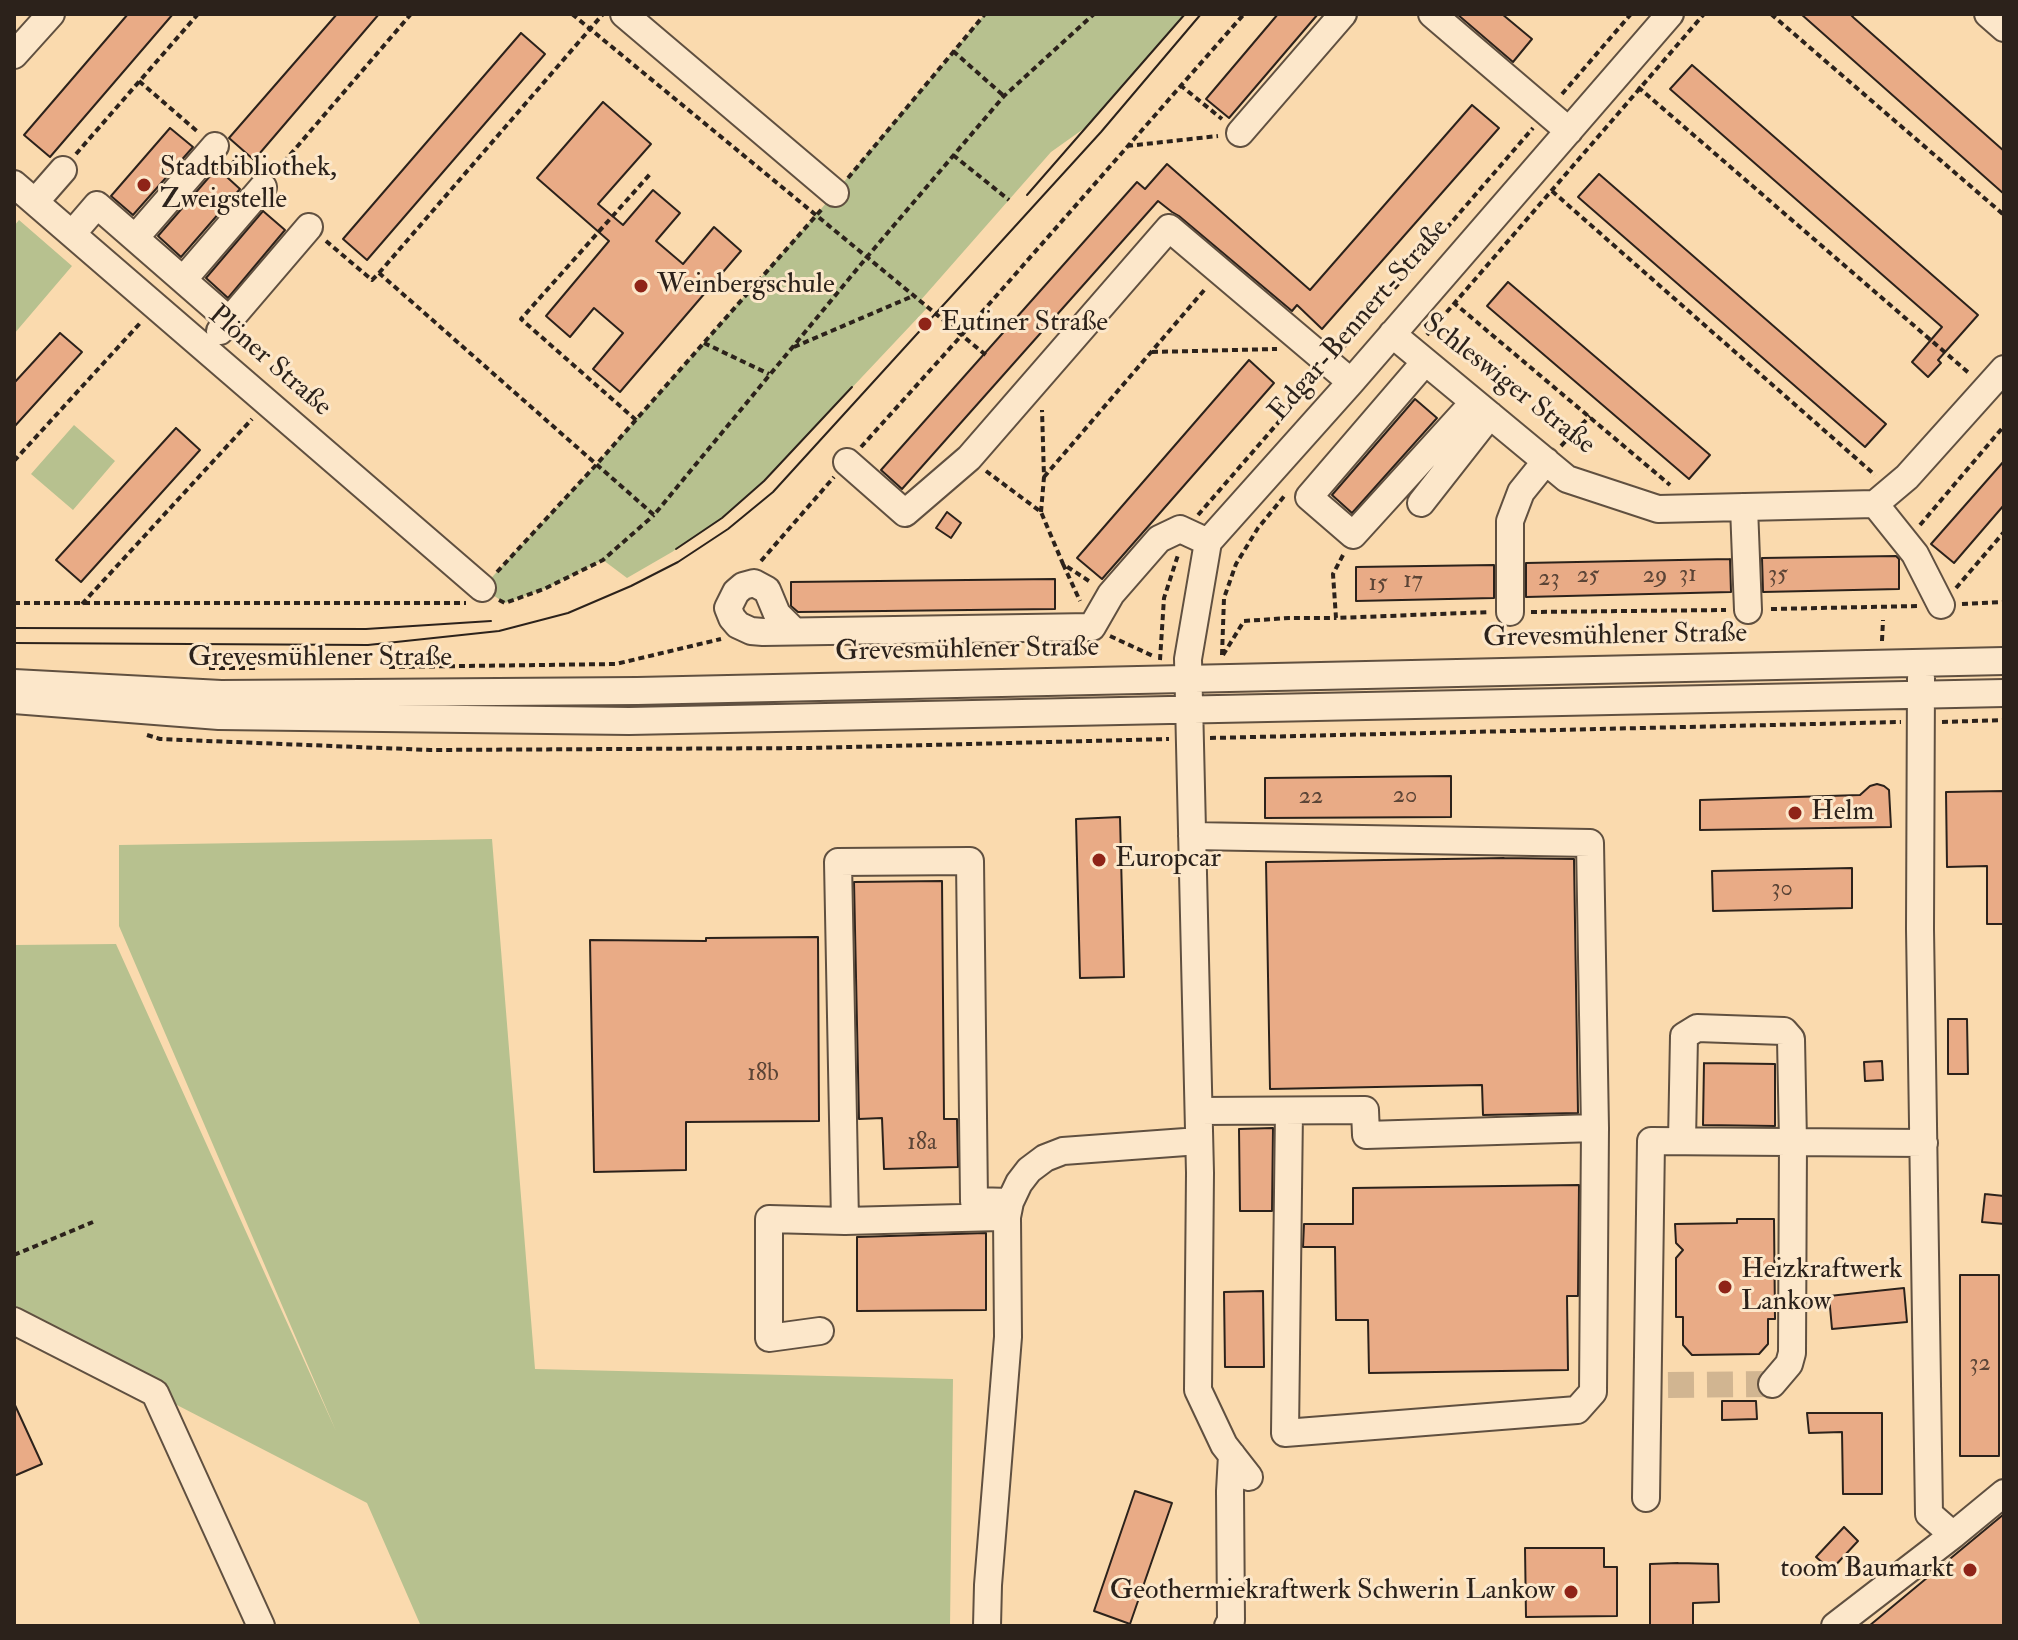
<!DOCTYPE html>
<meta charset="utf-8">
<style>
body{margin:0}
#map{position:relative;width:2018px;height:1640px;overflow:hidden;background:#fadaae;font-family:"IM FELL Double Pica",serif}
canvas{display:block}
.frame{position:absolute;inset:0;border:16px solid #2c221b;pointer-events:none}
</style>
<div id="map">
<canvas width="2018" height="1640"></canvas>
<div class="frame"></div>
</div>
<script>
const context = document.querySelector('canvas').getContext('2d');
context.lineJoin = 'round';
function fill(path, color) { context.fillStyle = color; context.fill(path, 'evenodd'); }
const toPath = rows => new Path2D(rows.map(r => 'M' + r).join(''));
function stroke(path, color, width, dash) { context.strokeStyle = color; context.lineWidth = width; context.lineCap = dash ? 'butt' : 'round'; context.setLineDash(dash || []); context.stroke(path); }
function write(font, color, halo, rows, align = 'center') {
  context.font = font + ' "IM FELL Double Pica",serif'; context.lineWidth = 6; context.setLineDash([]); context.textBaseline = 'middle'; context.strokeStyle = halo; context.fillStyle = color; for (const [text, x, y, turn = 0] of rows) {
    context.save(); context.translate(x, y); context.rotate((+turn || 0) * Math.PI / 180); context.textAlign = isNaN(turn) ? turn : align; if (halo) context.strokeText(text, 0, 0); context.fillText(text, 0, 0); context.restore();
  }
}
fill(toPath([
 [985,14,1185,14,1089,125,1051,152,920,301,927,308,764,481,722,518,672,552,627,578,603,560,544,589,505,603,482,588,596,465,816,215],
 [19,220,72,266,14,334,14,226],
 [74,425,115,461,73,510,31,474],
 [492,839,535,1369,953,1379,950,1626,420,1624,367,1503,14,1321,14,945,116,944,336,1431,119,926,119,845]
]), '#b7c18f');
const building = toPath([
 [128,14,173,14,50,157,24,135,128,14],
 [337,14,379,14,254,160,229,138,337,14],
 [1278,14,1318,14,1229,118,1206,99,1278,14],
 [1457,14,1502,14,1532,39,1513,62,1457,14],
 [1801,14,1850,14,1854,18,2004,151,2004,194,1801,14],
 [521,33,545,54,367,260,343,239,521,33],
 [1692,65,1978,315,1938,360,1941,363,1928,377,1912,362,1942,327,1670,89,1692,65],
 [603,102,651,144,598,204,623,225,653,190,680,213,656,241,683,264,714,227,741,251,620,392,593,369,623,333,594,308,570,337,546,316,609,241,537,178,603,102],
 [1472,105,1499,128,1322,329,1297,305,1292,311,1179,216,1172,212,1158,201,902,489,881,470,1137,182,1145,189,1167,164,1310,290,1472,105],
 [170,128,193,147,133,215,111,196,170,128],
 [217,168,240,189,181,257,158,236,217,168],
 [1599,174,1886,424,1865,447,1578,197,1599,174],
 [263,211,285,230,228,298,206,278,263,211],
 [1508,282,1710,455,1689,479,1487,306,1508,282],
 [60,333,82,352,14,427,14,383,60,333],
 [1249,360,1274,383,1102,579,1077,558,1249,360],
 [1415,399,1437,418,1352,513,1332,495,1415,399],
 [176,428,200,450,81,582,56,560,176,428],
 [2004,461,2004,505,1954,563,1931,544,2004,461],
 [947,512,961,523,951,538,936,528,947,512],
 [1896,556,1899,559,1899,589,1763,592,1762,558,1896,556],
 [1730,559,1731,592,1526,597,1526,563,1730,559],
 [1494,565,1494,598,1356,601,1356,567,1494,565],
 [1055,579,1055,609,798,612,791,606,791,582,1055,579],
 [1451,776,1451,817,1265,818,1265,778,1451,776],
 [1877,784,1884,786,1889,790,1891,827,1700,830,1700,800,1860,795,1870,786,1877,784],
 [2004,791,2004,924,1987,924,1987,866,1947,867,1946,792,2004,791],
 [1120,817,1124,977,1080,978,1076,819,1120,817],
 [1504,858,1574,859,1578,1113,1483,1115,1482,1085,1270,1089,1266,862,1504,858],
 [1852,868,1852,908,1713,911,1712,871,1852,868],
 [942,881,944,1119,957,1119,958,1167,884,1169,882,1118,859,1119,854,882,942,881],
 [818,937,819,1121,686,1122,686,1170,594,1172,590,940,706,941,706,938,818,937],
 [1948,1019,1967,1019,1968,1074,1948,1074,1948,1019],
 [1882,1061,1883,1080,1865,1081,1864,1062,1882,1061],
 [1704,1063,1775,1064,1775,1126,1703,1125,1704,1063],
 [1273,1128,1272,1211,1240,1211,1239,1129,1273,1128],
 [1579,1185,1578,1296,1567,1296,1568,1370,1369,1373,1368,1320,1336,1320,1335,1247,1303,1247,1304,1224,1353,1224,1353,1188,1579,1185],
 [1985,1194,2004,1196,2004,1224,1982,1222,1985,1194],
 [1737,1219,1774,1219,1775,1319,1768,1319,1768,1344,1759,1354,1692,1355,1683,1345,1683,1317,1676,1317,1676,1258,1683,1250,1676,1243,1675,1224,1737,1223,1737,1219],
 [986,1233,986,1310,857,1311,857,1237,986,1233],
 [1960,1275,1999,1275,1999,1456,1960,1456,1960,1275],
 [1904,1288,1907,1322,1832,1329,1829,1296,1904,1288],
 [1263,1291,1264,1367,1225,1367,1224,1292,1263,1291],
 [1722,1401,1756,1401,1757,1419,1722,1420,1722,1401],
 [14,1403,42,1464,14,1476,14,1403],
 [1807,1413,1882,1413,1882,1494,1843,1494,1842,1432,1809,1433,1807,1413],
 [1135,1491,1172,1503,1130,1624,1094,1611,1135,1491],
 [2004,1514,2004,1626,1869,1626,2004,1514],
 [1844,1527,1858,1541,1831,1570,1816,1557,1844,1527],
 [1525,1548,1604,1548,1604,1567,1617,1567,1617,1616,1526,1617,1525,1548],
 [1678,1563,1718,1564,1719,1602,1693,1603,1693,1626,1650,1626,1650,1564,1678,1563]
]);
fill(building, '#e9ab86');
stroke(building, '#2c221b', 2);
stroke(toPath([
 [1668,1385,1772,1384]
]), '#d1b591', 26, [26, 13]);
const minor = toPath([
 [624,14,835,193],
 [1432,14,1569,131],
 [1988,14,2004,28],
 [14,55,51,14],
 [1240,133,1343,14],
 [14,184,482,588],
 [35,202,63,170],
 [72,234,97,205,229,320],
 [135,238,215,146],
 [183,280,263,187],
 [220,331,309,227],
 [1392,334,1567,479,1658,509,1875,504,1907,477,2004,369],
 [1425,362,1309,497,1353,535,1474,402],
 [847,462,905,513,969,458,1169,228,1351,382],
 [1421,503,1490,415],
 [1875,504,1915,554,1941,605],
 [1744,507,1748,610],
 [1510,612,1510,521,1521,492,1546,461],
 [794,631,777,614,767,590,754,583,743,586,736,592,728,608,732,618,738,625,751,631,763,632,1092,627,1111,594,1159,539,1180,529,1208,542],
 [1921,678,1920,929,1929,1514,1953,1535],
 [14,683,221,694,637,691,2004,661],
 [14,700,219,716,629,721,2004,693],
 [1192,836,1590,843,1595,1128,1593,1392,1577,1410,1285,1433,1289,1111],
 [1199,1111,1365,1110,1366,1135,1595,1128],
 [1682,1141,1684,1036,1697,1028,1784,1031,1791,1039,1793,1142,1792,1353,1789,1364,1772,1384],
 [845,1221,838,862,970,861,974,1201,1010,1202],
 [14,1321,155,1393,261,1626],
 [820,1331,769,1338,769,1219,845,1221,1000,1217],
 [1249,1477,1224,1445,1198,1390,1200,1173,1188,659,1208,542,1351,382,1670,14],
 [1646,1498,1651,1141,1924,1143],
 [987,1626,988,1585,1008,1337,1007,1217,1010,1202,1019,1183,1029,1170,1045,1158,1063,1151,1199,1141],
 [1228,1626,1231,1621,1230,1491,1232,1455],
 [1835,1626,1953,1535,2004,1493]
]);
stroke(minor, '#605040', 30);
stroke(toPath([
 [572,14,987,356],
 [1771,14,2004,215],
 [953,51,1004,96],
 [139,81,198,132],
 [1180,85,1222,119],
 [1638,87,1970,374],
 [1562,94,1631,14],
 [1127,146,1218,136],
 [76,154,198,14],
 [953,155,1009,200],
 [232,161,247,173],
 [277,170,411,14],
 [848,178,985,14],
 [1552,191,1875,475],
 [326,241,372,280,379,273,654,515,867,257,1004,96,1094,14],
 [379,273,603,14],
 [1453,302,1670,485],
 [1427,335,1704,14],
 [704,343,769,374],
 [794,347,913,296],
 [1342,349,1533,128],
 [1152,352,1277,349],
 [636,420,521,319,651,173],
 [1561,446,1590,416],
 [861,447,961,336,1244,14],
 [14,461,142,321],
 [986,471,1041,512,1063,564,1092,583],
 [1044,477,1206,288],
 [1041,512,1044,477,1042,410],
 [1198,515,1316,379],
 [1920,525,2004,426],
 [1343,555,1333,574,1336,618,1490,612],
 [761,561,834,477],
 [1063,564,1080,601],
 [497,572,596,465,822,209],
 [1956,588,2004,532],
 [499,600,505,603,544,589,603,560,654,515],
 [14,603,466,603],
 [82,604,252,419],
 [1962,604,2004,602],
 [1771,609,1918,606],
 [1531,612,1726,610],
 [1110,636,1153,656],
 [1882,641,1883,620],
 [1222,655,1224,598,1236,564,1258,528,1286,494],
 [1223,655,1244,621,1289,618,1336,618],
 [1160,660,1164,598,1178,555],
 [389,667,616,664,721,639],
 [209,668,256,668],
 [1942,722,2004,720],
 [147,735,160,739,430,750,808,748,1169,739],
 [1210,738,1901,722],
 [14,1255,93,1222]
]), '#2c221b', 4, [6, 4]);
stroke(minor, '#fce7ca', 26);
stroke(toPath([
 [1027,195,1185,14],
 [676,549,722,518,764,481,852,387],
 [14,628,366,629,491,621],
 [14,643,368,645,499,631,568,613,631,586,678,562,728,529,773,492,1101,132,1201,14]
]), '#2c221b', 2);
for (const [x, y, r, color] of [
 [144,185,8,"#8f2418"],
 [641,286,8,"#8f2418"],
 [925,324,8,"#8f2418"],
 [1795,813,8,"#8f2418"],
 [1099,860,8,"#8f2418"],
 [1725,1287,8,"#8f2418"],
 [1970,1570,8,"#8f2418"],
 [1571,1592,8,"#8f2418"]
]) { const dot = new Path2D(); dot.arc(x, y, r, 0, 2 * Math.PI); context.fillStyle = color; context.fill(dot); stroke(dot, '#fce7ca', 3); }
write('24px', '#5b4436', null, [
 ["31",1688,576],
 ["35",1778,576],
 ["25",1588,577],
 ["29",1655,577],
 ["23",1549,580],
 ["17",1413,582],
 ["15",1378,585],
 ["20",1405,797],
 ["22",1311,798],
 ["30",1782,890],
 ["18b",763,1075],
 ["18a",922,1144],
 ["32",1980,1365]
]);
write('28px', '#2c221b', '#fce7ca', [
 ["Stadtbibliothek,",160,169],
 ["Zweigstelle",160,201],
 ["Weinbergschule",657,286],
 ["Eutiner Straße",941,324],
 ["Helm",1811,813],
 ["Europcar",1115,860],
 ["Heizkraftwerk",1741,1271],
 ["Lankow",1741,1303],
 ["toom Baumarkt",1954,1570,"right"],
 ["Geothermiekraftwerk Schwerin Lankow",1555,1592,"right"]
], 'left');
write('28px', '#2c221b', '#fce7ca', [
 ["Edgar-Bennert-Straße",1360,321,-49],
 ["Plöner Straße",269,362,41],
 ["Schleswiger Straße",1508,385,38],
 ["Grevesmühlener Straße",1615,637,-1],
 ["Grevesmühlener Straße",967,651,-1],
 ["Grevesmühlener Straße",320,659]
]);
</script>
